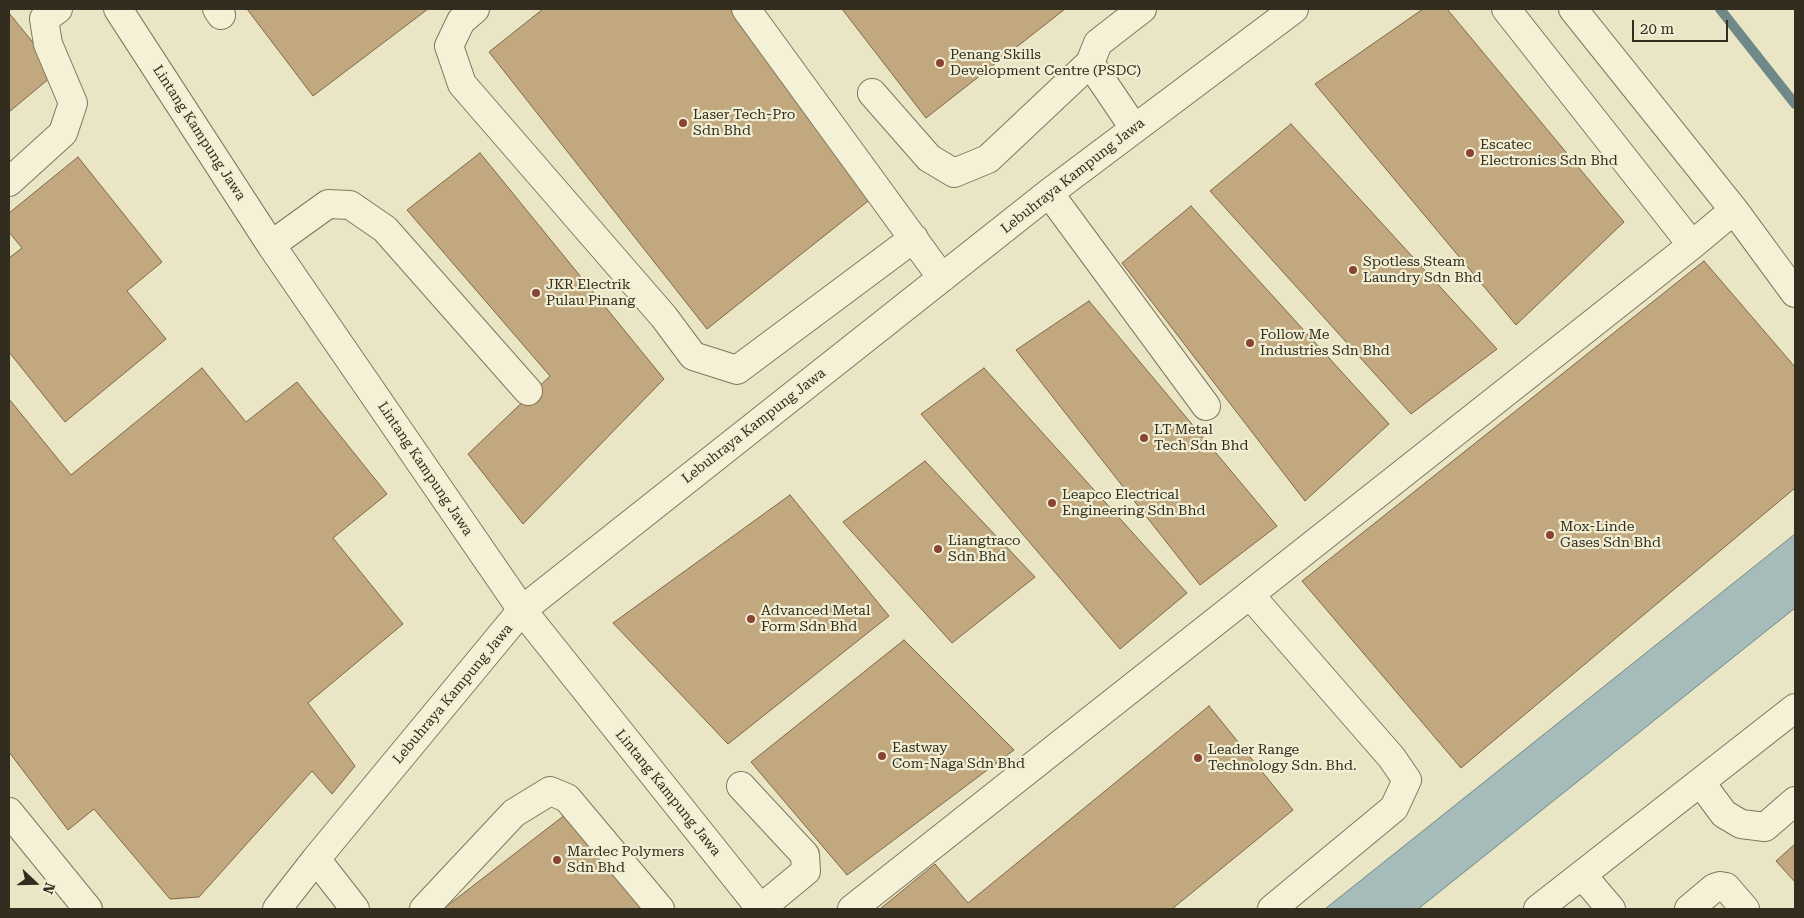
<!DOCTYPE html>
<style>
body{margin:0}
#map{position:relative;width:1804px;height:918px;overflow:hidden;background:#e9e5c5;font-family:"Roboto Serif",serif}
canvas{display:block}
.frame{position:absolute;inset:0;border:10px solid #332d1f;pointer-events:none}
.north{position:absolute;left:10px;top:858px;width:50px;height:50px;-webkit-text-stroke:4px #f1eed3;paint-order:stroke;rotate:111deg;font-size:14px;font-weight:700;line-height:20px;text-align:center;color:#332d1f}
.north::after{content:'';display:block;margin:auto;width:18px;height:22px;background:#332d1f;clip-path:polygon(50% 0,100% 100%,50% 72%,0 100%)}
.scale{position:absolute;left:1632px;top:20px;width:96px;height:22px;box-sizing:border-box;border:2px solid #332d1f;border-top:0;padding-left:6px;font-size:15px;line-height:18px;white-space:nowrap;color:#332d1f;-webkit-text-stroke:4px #f1eed3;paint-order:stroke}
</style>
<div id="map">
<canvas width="1804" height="918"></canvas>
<div class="frame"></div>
<div class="north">N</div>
<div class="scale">20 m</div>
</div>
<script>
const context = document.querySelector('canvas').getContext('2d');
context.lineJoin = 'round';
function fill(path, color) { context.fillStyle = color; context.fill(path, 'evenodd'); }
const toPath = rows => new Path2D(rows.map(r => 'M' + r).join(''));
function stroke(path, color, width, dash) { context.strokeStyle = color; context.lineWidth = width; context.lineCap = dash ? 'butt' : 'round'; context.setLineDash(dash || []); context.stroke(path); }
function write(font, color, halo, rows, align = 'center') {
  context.font = font + ' "Roboto Serif",serif'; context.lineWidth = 4.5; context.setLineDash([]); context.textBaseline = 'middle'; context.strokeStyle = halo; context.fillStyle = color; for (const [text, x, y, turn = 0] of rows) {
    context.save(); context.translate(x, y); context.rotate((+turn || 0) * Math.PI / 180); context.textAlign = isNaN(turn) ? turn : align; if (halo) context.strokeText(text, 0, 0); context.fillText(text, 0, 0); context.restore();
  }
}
const water = toPath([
 [1795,534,1795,608,1418,909,1325,909,1795,534]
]);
fill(water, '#a6bcba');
stroke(water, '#6e8988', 1);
stroke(toPath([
 [1720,9,1795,104]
]), '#6e8988', 10);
const building = toPath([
 [247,9,428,9,313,96,247,9],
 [543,9,731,9,877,194,707,329,489,52,543,9],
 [842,9,1065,9,926,118,842,9],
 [1423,9,1447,9,1624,222,1516,325,1315,84,1423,9],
 [9,13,57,72,9,112,9,13],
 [1291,124,1497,349,1411,414,1210,191,1291,124],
 [480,153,664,379,523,524,468,454,550,376,407,210,480,153],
 [78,157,162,262,127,291,166,339,65,422,9,352,9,258,22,248,9,232,9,213,78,157],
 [1191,206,1389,424,1305,501,1122,263,1191,206],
 [1704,261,1795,367,1795,488,1461,768,1302,581,1704,261],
 [1089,301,1277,526,1200,585,1016,350,1089,301],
 [202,368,246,422,297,382,387,494,333,538,403,624,308,703,355,766,332,794,312,771,199,897,170,899,94,809,68,830,9,752,9,399,71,475,202,368],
 [984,368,1187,593,1120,649,921,414,984,368],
 [925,461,1035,577,952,643,843,522,925,461],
 [790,495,889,616,728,744,613,623,790,495],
 [904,640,1014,750,847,875,751,762,904,640],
 [1209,706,1293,810,1172,909,880,909,935,864,968,903,1209,706],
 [570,811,645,909,443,909,570,811],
 [1795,844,1795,882,1776,861,1795,844]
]);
fill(building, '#c2a87f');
stroke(building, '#7e6746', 1);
const minor = toPath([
 [118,9,271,245,522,610,761,909],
 [217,9,221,15],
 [475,9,461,21,449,46,462,84,664,317,693,356,737,370,914,238],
 [746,9,942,278],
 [1506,9,1692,245],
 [1573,9,1734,210,1795,293],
 [872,93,929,158,954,173,988,159,1090,63],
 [1134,128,1090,63,1098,43,1142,9],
 [9,182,63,133,73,103,48,44,44,19,58,9],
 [1049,193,1206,406],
 [271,245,328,204,350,205,385,229,528,391],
 [1250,595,1392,758,1407,780,1394,808,1272,909],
 [1701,783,1724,814,1741,824,1765,827,1795,801],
 [741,786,805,855,806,871,760,909],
 [9,812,88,909],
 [316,859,355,909],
 [1582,875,1611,909],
 [277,909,316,859,522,610,1049,193,1294,9],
 [424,909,514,813,550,791,567,798,660,909],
 [852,909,1692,245,1734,210],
 [1538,909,1795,708],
 [1689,909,1714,888,1720,886,1726,887,1745,909]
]);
stroke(minor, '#81775d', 30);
stroke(minor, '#f4f1d7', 28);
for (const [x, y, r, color] of [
 [940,63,5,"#894434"],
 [683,123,5,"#894434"],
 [1470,153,5,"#894434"],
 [1353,270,5,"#894434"],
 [536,293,5,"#894434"],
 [1250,343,5,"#894434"],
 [1144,438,5,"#894434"],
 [1052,503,5,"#894434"],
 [1550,535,5,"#894434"],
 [938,549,5,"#894434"],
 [751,619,5,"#894434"],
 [882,756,5,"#894434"],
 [1198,758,5,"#894434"],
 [557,860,5,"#894434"]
]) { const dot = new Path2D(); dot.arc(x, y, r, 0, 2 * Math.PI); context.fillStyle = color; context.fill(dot); stroke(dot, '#f1eed3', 2); }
write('14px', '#332d1f', '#f1eed3', [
 ["Penang Skills",950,55],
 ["Development Centre (PSDC)",950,71],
 ["Laser Tech-Pro",693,115],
 ["Sdn Bhd",693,131],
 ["Escatec",1480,145],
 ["Electronics Sdn Bhd",1480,161],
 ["Spotless Steam",1363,262],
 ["Laundry Sdn Bhd",1363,278],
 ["JKR Electrik",546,285],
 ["Pulau Pinang",546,301],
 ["Follow Me",1260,335],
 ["Industries Sdn Bhd",1260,351],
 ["LT Metal",1154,430],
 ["Tech Sdn Bhd",1154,446],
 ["Leapco Electrical",1062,495],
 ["Engineering Sdn Bhd",1062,511],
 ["Mox-Linde",1560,527],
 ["Gases Sdn Bhd",1560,543],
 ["Liangtraco",948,541],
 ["Sdn Bhd",948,557],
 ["Advanced Metal",761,611],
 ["Form Sdn Bhd",761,627],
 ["Eastway",892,748],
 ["Com-Naga Sdn Bhd",892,764],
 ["Leader Range",1208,750],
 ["Technology Sdn. Bhd.",1208,766],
 ["Mardec Polymers",567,852],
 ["Sdn Bhd",567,868]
], 'left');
write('14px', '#332d1f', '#f1eed3', [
 ["Lintang Kampung Jawa",199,133,57],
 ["Lebuhraya Kampung Jawa",1073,176,-38],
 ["Lebuhraya Kampung Jawa",754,426,-38],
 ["Lintang Kampung Jawa",425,469,56],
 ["Lebuhraya Kampung Jawa",453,694,-50],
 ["Lintang Kampung Jawa",668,793,51]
]);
</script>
